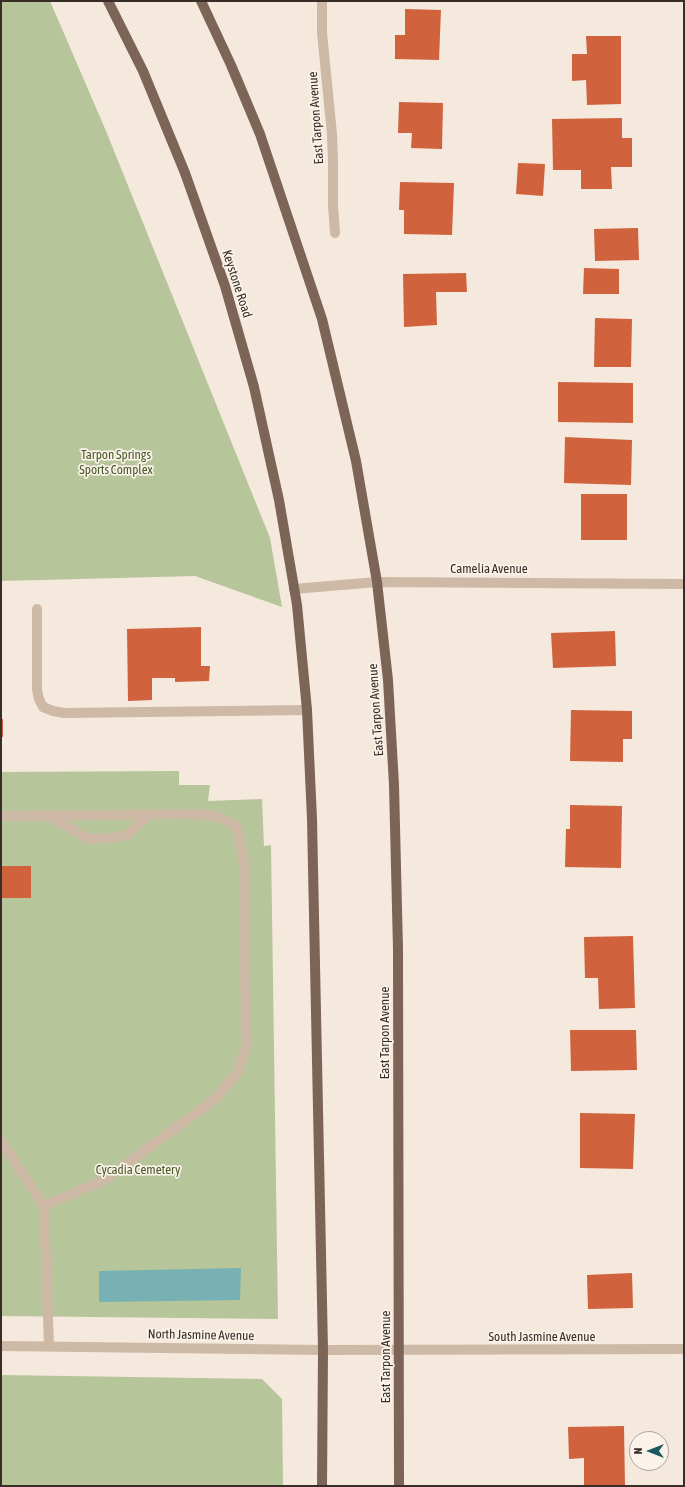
<!DOCTYPE html>
<style>
body{margin:0}
#map{position:relative;width:685px;height:1487px;overflow:hidden;background:#f4e9dc;font-family:"Asap Condensed",sans-serif}
canvas{display:block}
.frame{position:absolute;inset:0;border:2px solid #392d28;pointer-events:none}
.north{position:absolute;left:629px;top:1431px;width:40px;height:40px;box-sizing:border-box;background:#fbf3e9;border:1px solid #ada49c;border-radius:50%;rotate:270deg;font-size:11px;font-weight:700;line-height:16px;text-align:center;color:#392d28}
.north::after{content:'';display:block;margin:auto;width:14px;height:18px;background:#195a5f;clip-path:polygon(50% 0,100% 100%,50% 72%,0 100%)}
</style>
<div id="map">
<canvas width="685" height="1487"></canvas>
<div class="frame"></div>
<div class="north">N</div>
</div>
<script>
const context = document.querySelector('canvas').getContext('2d');
context.lineJoin = 'round';
function fill(path, color) { context.fillStyle = color; context.fill(path, 'evenodd'); }
const toPath = rows => new Path2D(rows.map(r => 'M' + r).join(''));
function stroke(path, color, width, dash) { context.strokeStyle = color; context.lineWidth = width; context.lineCap = dash ? 'butt' : 'round'; context.setLineDash(dash || []); context.stroke(path); }
function write(font, color, halo, rows, align = 'center') {
  context.font = font + ' "Asap Condensed",sans-serif'; context.lineWidth = 3.5; context.setLineDash([]); context.textBaseline = 'middle'; context.strokeStyle = halo; context.fillStyle = color; for (const [text, x, y, turn = 0] of rows) {
    context.save(); context.translate(x, y); context.rotate((+turn || 0) * Math.PI / 180); context.textAlign = isNaN(turn) ? turn : align; if (halo) context.strokeText(text, 0, 0); context.fillText(text, 0, 0); context.restore();
  }
}
fill(toPath([
 [1,1,50,1,106,131,270,538,282,607,195,576,1,581],
 [179,771,179,785,210,785,208,801,262,799,264,846,271,845,278,1319,1,1316,1,772],
 [1,1375,262,1379,282,1399,283,1486,1,1486]
]), '#b6c59a');
fill(toPath([
 [241,1268,240,1300,99,1302,99,1271]
]), '#78b1b4');
fill(toPath([
 [405,9,441,10,439,60,395,59,395,35,405,35],
 [586,36,621,36,621,104,587,105,586,80,572,81,572,54,587,54],
 [399,102,443,103,442,149,411,148,412,133,398,133],
 [622,118,622,138,632,138,632,167,611,167,612,189,581,189,581,170,553,170,552,119],
 [518,163,545,164,543,196,516,194],
 [400,182,454,183,452,235,404,234,404,210,399,210],
 [638,228,639,260,595,261,594,229],
 [584,268,619,269,619,294,583,294],
 [466,273,467,292,436,292,437,325,404,327,403,274],
 [595,318,632,319,631,367,594,367],
 [558,382,633,383,633,423,558,422],
 [565,437,632,440,631,485,564,483],
 [581,494,627,494,627,540,581,540],
 [201,627,201,666,210,666,209,681,175,682,175,678,152,678,152,700,128,701,127,629],
 [615,631,616,666,553,668,551,633],
 [571,710,632,711,632,739,623,739,623,762,570,761],
 [1,719,3,719,3,737,1,737],
 [570,805,622,806,621,868,565,867,566,829,570,829],
 [1,866,31,866,31,898,1,898],
 [633,936,635,1008,599,1009,598,978,585,978,584,937],
 [570,1030,636,1030,637,1070,571,1071],
 [580,1113,635,1114,633,1169,580,1168],
 [632,1273,633,1308,588,1309,587,1275],
 [624,1426,625,1486,584,1486,584,1458,569,1459,568,1427]
]), '#d0623d');
stroke(toPath([
 [322,1,322,33,332,134,333,162,333,205,335,233],
 [294,589,377,582,684,584],
 [37,609,37,690,39,699,43,707,53,711,64,713,307,710],
 [1,816,199,814,218,817,236,825,244,863,246,1047,237,1073,215,1099,106,1179,44,1206],
 [50,816,89,839,110,838,127,835,150,814],
 [1,1141,44,1206,49,1346],
 [1,1346,323,1350,684,1349]
]), '#ceb8a6', 10);
stroke(toPath([
 [108,1,143,71,185,173,225,286,254,387,279,500,297,605,307,710,312,819,323,1350,322,1486],
 [201,1,231,65,260,134,322,319,356,461,377,582,388,680,394,785,398,949,399,1486]
]), '#7c6457', 10);
write('13px', '#392d28', '#fbf3e9', [
 ["East Tarpon Avenue",316,118,-94],
 ["Keystone Road",237,284,72],
 ["Camelia Avenue",489,569],
 ["East Tarpon Avenue",376,710,-94],
 ["East Tarpon Avenue",385,1033,-90],
 ["North Jasmine Avenue",201,1335,1],
 ["South Jasmine Avenue",542,1337],
 ["East Tarpon Avenue",386,1357,-90]
]);
write('13px', '#485a29', '#fbf3e9', [
 ["Tarpon Springs",116,455],
 ["Sports Complex",116,470],
 ["Cycadia Cemetery",138,1170]
]);
</script>
